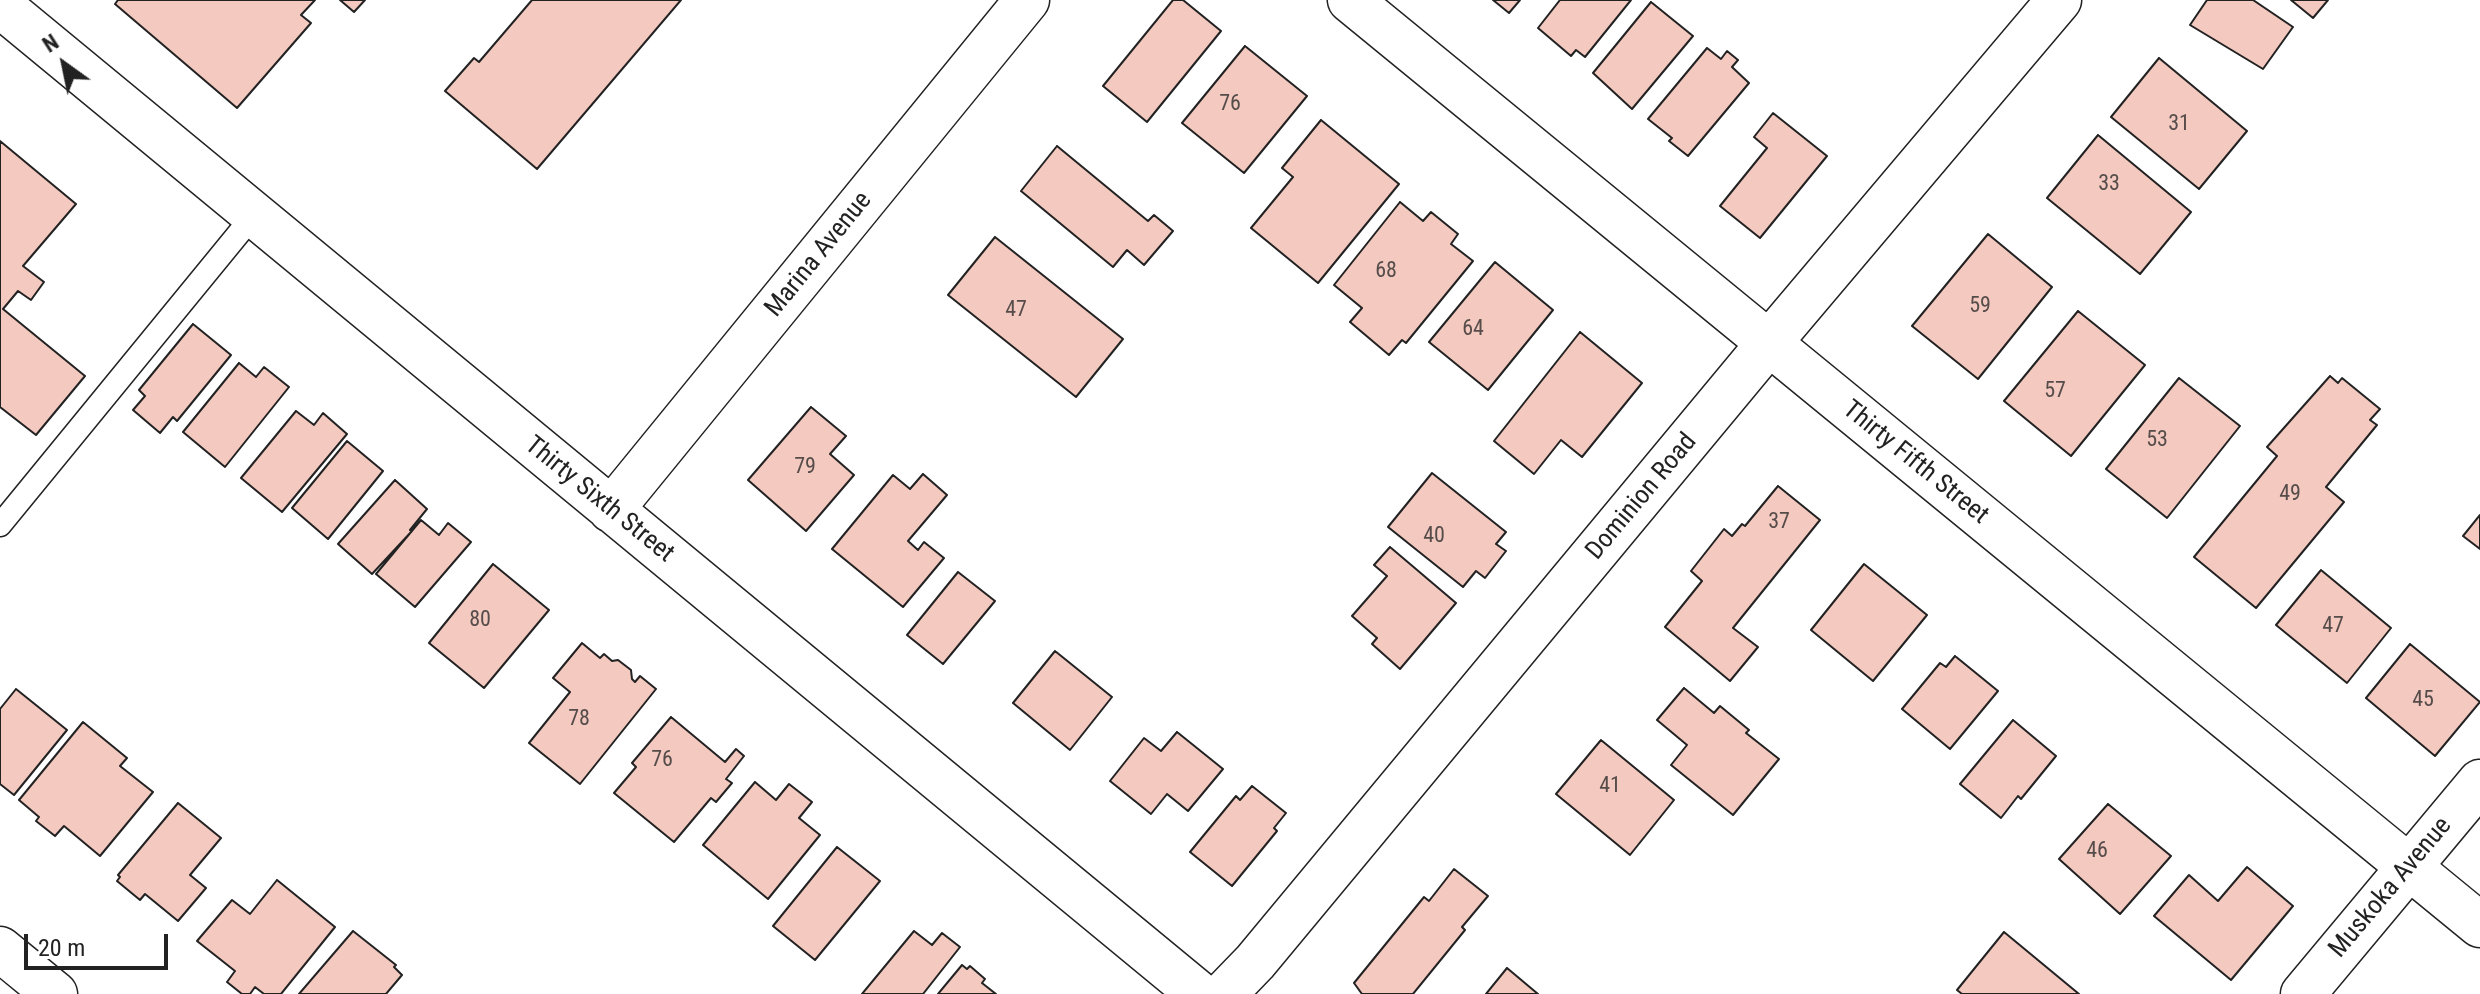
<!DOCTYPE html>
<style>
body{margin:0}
#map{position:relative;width:2480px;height:994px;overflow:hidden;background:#fff;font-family:"Roboto Condensed",sans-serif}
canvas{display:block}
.north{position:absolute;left:24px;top:24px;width:80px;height:80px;-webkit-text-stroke:6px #fff;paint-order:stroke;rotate:327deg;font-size:22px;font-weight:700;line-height:32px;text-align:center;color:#222}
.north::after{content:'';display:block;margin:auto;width:28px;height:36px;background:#222;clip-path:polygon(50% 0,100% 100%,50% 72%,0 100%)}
.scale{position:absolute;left:24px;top:934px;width:144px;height:36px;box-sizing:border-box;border:4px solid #222;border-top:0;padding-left:10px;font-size:24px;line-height:28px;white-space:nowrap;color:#222;-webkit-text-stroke:6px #fff;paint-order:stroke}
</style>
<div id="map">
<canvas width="2480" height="994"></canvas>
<div class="north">N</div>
<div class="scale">20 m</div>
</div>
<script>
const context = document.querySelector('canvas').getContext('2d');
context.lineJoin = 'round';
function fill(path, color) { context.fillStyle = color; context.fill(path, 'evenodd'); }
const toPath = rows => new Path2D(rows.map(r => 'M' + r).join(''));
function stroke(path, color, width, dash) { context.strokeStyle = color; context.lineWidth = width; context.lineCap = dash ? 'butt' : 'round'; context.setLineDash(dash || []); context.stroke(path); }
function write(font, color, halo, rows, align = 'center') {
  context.font = font + ' "Roboto Condensed",sans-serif'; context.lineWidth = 6; context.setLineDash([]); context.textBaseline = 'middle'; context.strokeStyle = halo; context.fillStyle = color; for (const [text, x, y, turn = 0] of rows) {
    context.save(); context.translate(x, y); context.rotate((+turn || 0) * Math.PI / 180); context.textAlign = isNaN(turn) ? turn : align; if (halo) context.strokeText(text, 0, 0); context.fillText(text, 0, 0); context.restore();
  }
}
const building = toPath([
 [118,0,315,0,301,15,311,23,237,108,115,4,118,0],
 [340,0,365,0,354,12,340,0],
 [532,0,681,0,537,169,445,91,474,58,479,62,532,0],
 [1173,0,1183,0,1221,31,1147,122,1103,86,1173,0],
 [1493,0,1520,0,1509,13,1493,0],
 [1560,0,1631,0,1585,57,1576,50,1571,56,1538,28,1560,0],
 [2207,0,2253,0,2293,27,2263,69,2190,25,2207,0],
 [2291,0,2328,0,2313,18,2291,0],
 [1651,2,1693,36,1632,109,1593,73,1651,2],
 [1245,46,1307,96,1244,173,1182,123,1245,46],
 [1707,48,1721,59,1727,51,1738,60,1732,67,1749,83,1688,156,1669,141,1672,138,1648,119,1707,48],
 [2159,58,2247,131,2199,189,2111,117,2159,58],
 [1773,113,1827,156,1760,238,1720,206,1767,148,1754,137,1773,113],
 [1321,120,1399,184,1318,283,1251,228,1293,177,1282,168,1321,120],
 [2098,135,2191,212,2140,274,2047,198,2098,135],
 [0,141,76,204,23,266,44,282,31,300,18,291,3,309,85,376,36,435,0,407,0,141],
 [1057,146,1148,221,1154,215,1173,231,1144,265,1127,250,1113,267,1021,191,1057,146],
 [1400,202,1423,221,1431,212,1458,234,1451,244,1473,261,1406,343,1402,340,1389,355,1350,322,1362,308,1334,285,1400,202],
 [1988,234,2052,287,1978,379,1912,326,1988,234],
 [995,237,1123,339,1076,397,948,295,995,237],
 [1495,262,1553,310,1488,390,1429,342,1495,262],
 [2078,311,2145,365,2071,456,2004,401,2078,311],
 [193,324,231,355,177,421,173,417,160,433,133,410,145,396,139,390,193,324],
 [1580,332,1642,383,1582,457,1561,440,1534,474,1494,441,1580,332],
 [239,363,256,377,264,367,289,387,225,467,183,432,239,363],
 [2330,376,2338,383,2342,378,2380,409,2370,420,2377,425,2326,487,2344,502,2256,608,2194,557,2277,456,2267,447,2330,376],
 [2179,378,2240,426,2167,518,2106,469,2179,378],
 [811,407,846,436,830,454,854,475,806,531,748,480,811,407],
 [296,411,314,425,323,413,347,434,282,512,241,478,296,411],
 [347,441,383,471,328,539,292,508,347,441],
 [1432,473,1506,532,1496,544,1506,551,1485,578,1476,571,1463,587,1388,527,1432,473],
 [923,474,947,495,908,541,918,550,924,542,944,558,903,607,832,549,893,475,910,489,923,474],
 [395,480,427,509,410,530,412,531,372,574,338,544,395,480],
 [1778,486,1820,520,1733,628,1758,647,1730,681,1665,627,1702,581,1691,571,1724,529,1732,536,1742,524,1745,526,1778,486],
 [2480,515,2480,549,2463,536,2480,515],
 [421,520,439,535,448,523,471,542,415,607,376,574,421,520],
 [1390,547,1456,603,1400,669,1372,644,1377,638,1352,616,1387,576,1374,565,1390,547],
 [493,564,549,610,484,688,429,643,493,564],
 [1864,564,1927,615,1873,681,1811,630,1864,564],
 [2321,570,2391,628,2347,683,2276,625,2321,570],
 [958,572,995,601,943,664,907,635,958,572],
 [582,643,600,658,604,654,612,661,618,660,631,670,632,679,635,682,640,676,656,689,580,784,529,743,570,692,553,678,582,643],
 [2410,644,2480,702,2435,756,2366,698,2410,644],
 [1055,651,1112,697,1070,750,1013,703,1055,651],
 [1955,656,1998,691,1950,749,1902,709,1940,663,1946,667,1955,656],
 [1684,688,1714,713,1720,706,1749,730,1746,733,1779,759,1733,815,1671,765,1687,745,1657,720,1684,688],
 [16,689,67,730,14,795,0,784,0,709,16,689],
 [671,717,725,762,736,749,744,756,726,779,732,783,716,802,711,798,674,842,614,793,636,767,632,763,671,717],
 [2013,720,2056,756,2021,799,2018,796,2001,818,1960,784,2013,720],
 [83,722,127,758,120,766,153,792,100,856,64,826,55,836,36,821,39,817,19,800,83,722],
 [1177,732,1223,769,1188,811,1167,794,1151,814,1110,781,1144,738,1161,751,1177,732],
 [1601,740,1674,800,1630,855,1556,794,1601,740],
 [755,782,776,800,789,784,812,802,799,818,820,835,768,899,703,845,755,782],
 [1252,786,1286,813,1274,828,1277,831,1232,886,1190,852,1236,796,1240,800,1252,786],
 [178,803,221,838,190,875,206,888,178,921,145,894,140,900,117,881,120,877,118,875,178,803],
 [2108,804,2171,856,2120,914,2059,859,2108,804],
 [837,847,880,881,815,960,773,926,837,847],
 [2247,867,2293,906,2231,980,2154,916,2189,875,2218,901,2247,867],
 [1454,869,1488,896,1462,927,1465,930,1413,994,1362,994,1354,983,1424,897,1429,901,1454,869],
 [277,880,335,927,281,994,264,994,255,987,250,994,242,994,227,982,235,971,197,941,232,900,250,914,277,880],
 [353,931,396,965,394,967,402,975,386,994,299,994,353,931],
 [914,931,932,945,942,933,960,947,923,994,862,994,914,931],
 [2004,932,2079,994,1962,994,1957,990,2004,932],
 [962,965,967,969,970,966,985,979,982,983,996,994,938,994,962,965],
 [1507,968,1538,994,1486,994,1507,968]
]);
fill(building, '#f3c9c0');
stroke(building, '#222', 2);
const lane = toPath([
 [0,525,253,216]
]);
const street = toPath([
 [1350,0,2480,925],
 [0,5,1199,994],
 [611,510,1027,0],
 [0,949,55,994],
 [1224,994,1255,962,1769,343,2059,0],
 [2303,994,2480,782]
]);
stroke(lane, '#222', 25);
stroke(street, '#222', 47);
stroke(lane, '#fff', 22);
stroke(street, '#fff', 44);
write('22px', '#564c4a', null, [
 ["76",1230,104],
 ["31",2179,124],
 ["33",2109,184],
 ["68",1386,271],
 ["59",1980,306],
 ["47",1016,310],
 ["64",1473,329],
 ["57",2055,391],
 ["53",2157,440],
 ["79",805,467],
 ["49",2290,494],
 ["37",1779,522],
 ["40",1434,536],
 ["80",480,620],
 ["47",2333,626],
 ["45",2423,700],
 ["78",579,719],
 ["76",662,760],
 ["41",1610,786],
 ["46",2097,851]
]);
write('26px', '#222', '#fff', [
 ["Marina Avenue",819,255,-51],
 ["Thirty Fifth Street",1915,463,39],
 ["Dominion Road",1642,497,-50],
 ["Thirty Sixth Street",599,500,39],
 ["Muskoka Avenue",2391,888,-50]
]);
</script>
